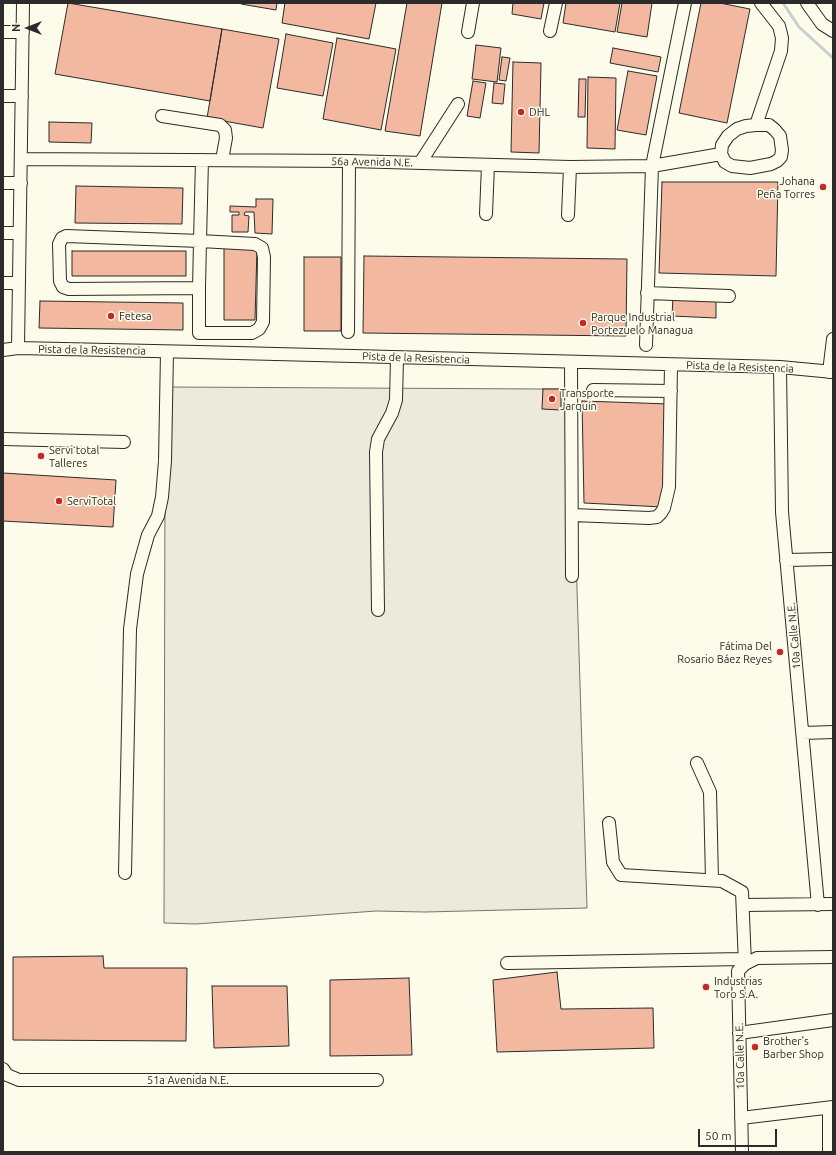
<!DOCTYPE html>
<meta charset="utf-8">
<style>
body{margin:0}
#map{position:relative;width:836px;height:1155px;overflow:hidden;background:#fdfbea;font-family:Ubuntu,sans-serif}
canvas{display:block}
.frame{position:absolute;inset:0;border:4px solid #2b2b2b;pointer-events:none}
.north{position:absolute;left:8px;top:8px;width:40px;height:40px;-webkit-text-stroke:3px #fdfbea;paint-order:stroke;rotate:270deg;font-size:11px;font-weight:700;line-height:16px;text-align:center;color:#2b2b2b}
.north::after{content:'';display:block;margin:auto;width:14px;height:18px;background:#2b2b2b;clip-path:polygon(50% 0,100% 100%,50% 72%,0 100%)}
.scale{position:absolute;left:698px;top:1129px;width:79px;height:18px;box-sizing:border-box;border:2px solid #2b2b2b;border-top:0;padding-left:5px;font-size:12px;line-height:14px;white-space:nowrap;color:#2b2b2b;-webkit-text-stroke:3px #fdfbea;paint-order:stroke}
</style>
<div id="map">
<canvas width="836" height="1155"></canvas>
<div class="frame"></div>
<div class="north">N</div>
<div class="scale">50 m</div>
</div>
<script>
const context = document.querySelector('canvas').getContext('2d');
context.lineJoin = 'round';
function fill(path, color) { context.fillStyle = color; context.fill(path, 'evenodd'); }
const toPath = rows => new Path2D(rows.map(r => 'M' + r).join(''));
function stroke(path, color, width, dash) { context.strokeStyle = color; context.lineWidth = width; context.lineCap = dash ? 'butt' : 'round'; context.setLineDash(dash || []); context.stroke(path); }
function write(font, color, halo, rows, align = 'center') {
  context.font = font + ' Ubuntu,sans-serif'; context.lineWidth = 3; context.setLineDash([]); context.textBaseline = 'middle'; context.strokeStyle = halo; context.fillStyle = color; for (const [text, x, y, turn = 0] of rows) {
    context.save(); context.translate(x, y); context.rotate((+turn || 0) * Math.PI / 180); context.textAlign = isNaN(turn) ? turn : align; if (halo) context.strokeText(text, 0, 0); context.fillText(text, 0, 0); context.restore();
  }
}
const parking = toPath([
 [167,387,543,389,561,389,571,397,587,908,425,912,376,911,196,924,164,923,165,461,167,387]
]);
fill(parking, '#eceadb');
stroke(parking, '#74746e', 1);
stroke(toPath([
 [783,3,799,27,833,58]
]), '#c7d0d0', 3);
const building = toPath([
 [68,3,222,29,210,101,55,74,68,3],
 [241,3,277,3,276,10,241,4,241,3],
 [285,3,376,3,369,39,282,23,285,3],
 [407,3,442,3,420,136,385,131,407,3],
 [513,3,544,3,541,19,512,14,513,3],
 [566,3,620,3,615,32,563,23,566,3],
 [622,3,652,3,647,37,617,32,622,3],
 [701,3,720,3,750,9,727,123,679,113,701,3],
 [222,29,279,39,263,128,207,118,222,29],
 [286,34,333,43,323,96,277,88,286,34],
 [337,38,396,49,381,130,323,119,337,38],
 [476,45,501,48,497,82,472,79,476,45],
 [613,48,661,57,658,72,610,63,613,48],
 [502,57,510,58,506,81,499,80,502,57],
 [513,62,541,63,539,153,511,152,513,62],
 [628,71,657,76,646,135,617,130,628,71],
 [588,77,616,78,615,149,587,148,588,77],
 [579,79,586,79,585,117,578,117,579,79],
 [473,81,486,83,480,118,467,116,473,81],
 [494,83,505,84,503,104,492,103,494,83],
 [49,122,92,123,91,143,49,142,49,122],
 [662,182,778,182,776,276,659,273,662,182],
 [76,186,183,188,182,224,75,223,76,186],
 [256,199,273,199,272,234,255,233,254,212,245,212,244,215,249,216,248,232,232,232,232,215,239,215,239,212,230,212,230,206,256,207,256,199],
 [224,247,257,248,255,320,224,320,224,247],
 [72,251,186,251,186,276,72,276,72,251],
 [364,256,627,259,626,336,363,333,364,256],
 [304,257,341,257,341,331,304,331,304,257],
 [673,297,716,299,716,318,672,316,673,297],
 [40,301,183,303,183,330,39,328,40,301],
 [543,389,561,389,561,410,542,409,543,389],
 [582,401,670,404,663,507,584,503,582,401],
 [3,473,116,480,113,527,3,521,3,473],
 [103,956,104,968,187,968,186,1041,13,1040,13,957,103,956],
 [557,972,561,1009,653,1008,654,1048,497,1052,493,980,557,972],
 [409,978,412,1055,330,1056,330,980,409,978],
 [212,986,287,986,289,1046,214,1048,212,986]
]);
fill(building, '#f2b8a0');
stroke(building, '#2b2b2b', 1);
const minor = toPath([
 [807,3,822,24,833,31],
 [550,31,556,3],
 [3,32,23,32],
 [468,32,473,3],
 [3,96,22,96],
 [162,116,220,125,225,130,226,138,222,160],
 [756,125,769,125,775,130,780,136,782,150,781,157,777,161,771,164,750,168,732,166,725,162,721,154,722,145,728,136,737,129,746,126,756,125],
 [756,125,781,51,782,38,779,26,761,3],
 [21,159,349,161,570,167,652,166,721,154],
 [420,163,458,104],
 [3,183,21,183],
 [486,214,488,165],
 [568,215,570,167],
 [3,233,19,233],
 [3,283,19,283],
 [199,288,69,289,63,287,60,281,59,244,62,238,66,236,200,241,255,244,262,248,264,257,263,322,259,329,252,333,199,333,199,288,200,241,202,160],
 [647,293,729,296],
 [348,332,349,161],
 [646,345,652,166,685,3],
 [18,348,23,3],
 [3,350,18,348,198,352,780,367,833,372],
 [571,362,572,576],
 [780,367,782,512,818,905],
 [829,372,833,339],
 [593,390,671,391],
 [3,439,124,442],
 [572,515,649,518,657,517,661,513,664,508,669,487,671,365],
 [786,560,833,559],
 [378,610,376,452,378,439,392,413,396,400,397,358],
 [803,733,833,732],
 [697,763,710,792,712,880],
 [609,823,613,862,621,875,722,881,742,892,745,964],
 [125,873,130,629,137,574,148,535,158,516,162,497,165,461,167,352],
 [743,905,833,904],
 [507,963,744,959],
 [739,1033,833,1020],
 [3,1069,7,1075,19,1080,377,1080],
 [829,1108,829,1152],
 [741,1118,833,1107],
 [742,1152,738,971,745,964,757,958,833,957]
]);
stroke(minor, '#2b2b2b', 14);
stroke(minor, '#fdfbea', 12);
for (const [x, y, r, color] of [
 [521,112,4,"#c62828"],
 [823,187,4,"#c62828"],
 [111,316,4,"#c62828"],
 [583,323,4,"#c62828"],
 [552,399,4,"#c62828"],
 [41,456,4,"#c62828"],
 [59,501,4,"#c62828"],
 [780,652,4,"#c62828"],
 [706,987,4,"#c62828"],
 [755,1047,4,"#c62828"]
]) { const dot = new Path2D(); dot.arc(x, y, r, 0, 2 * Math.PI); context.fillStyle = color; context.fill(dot); stroke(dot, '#fdfbea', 1.5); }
write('11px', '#2b2b2b', '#fdfbea', [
 ["DHL",529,112],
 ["Johana",815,181,"right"],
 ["Peña Torres",815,194,"right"],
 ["Fetesa",119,316],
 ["Parque Industrial",591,317],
 ["Portezuelo Managua",591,330],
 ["Transporte",560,393],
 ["Jarquín",560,406],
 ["Servi total",49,450],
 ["Talleres",49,463],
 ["ServiTotal",67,501],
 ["Fátima Del",772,646,"right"],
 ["Rosario Báez Reyes",772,659,"right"],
 ["Industrias",714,981],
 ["Toro S.A.",714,994],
 ["Brother's",763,1041],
 ["Barber Shop",763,1054]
], 'left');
write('11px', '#2b2b2b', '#fdfbea', [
 ["56a Avenida N.E.",372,162,1],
 ["Pista de la Resistencia",92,350,1],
 ["Pista de la Resistencia",416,358,2],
 ["Pista de la Resistencia",740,367,2],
 ["10a Calle N.E.",794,636,-95],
 ["10a Calle N.E.",740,1056,-91],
 ["51a Avenida N.E.",188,1080]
]);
</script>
